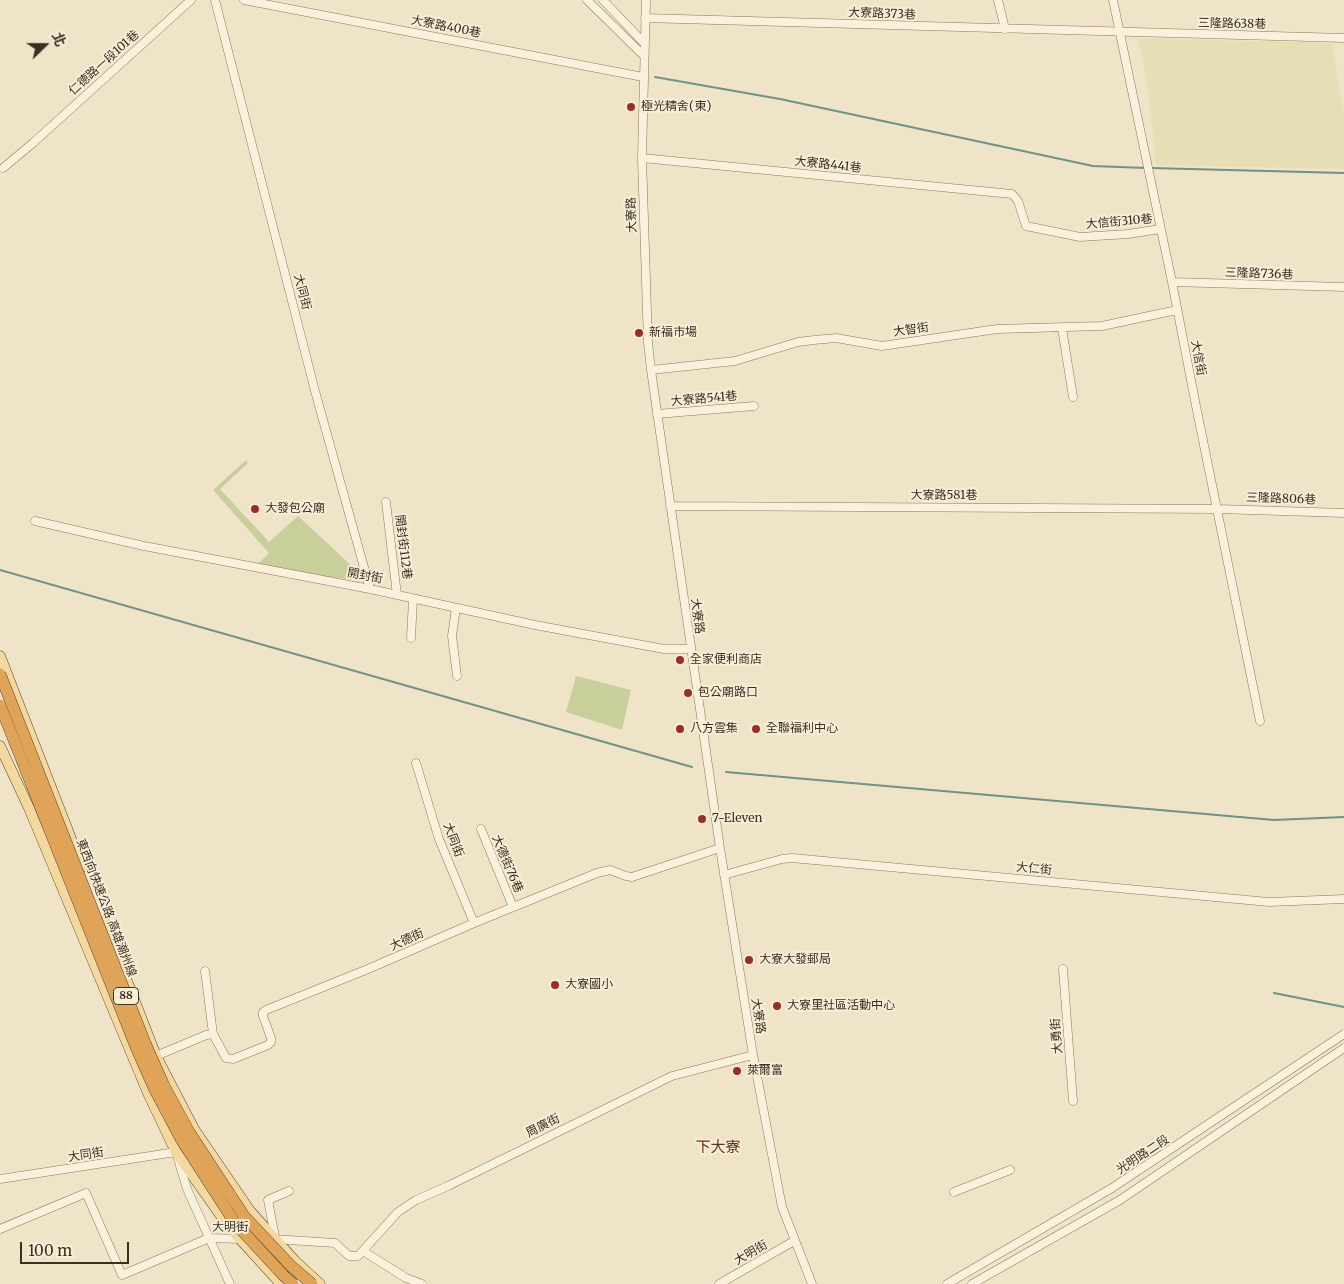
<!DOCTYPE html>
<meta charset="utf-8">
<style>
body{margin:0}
#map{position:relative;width:1344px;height:1284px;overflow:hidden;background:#f0e4c8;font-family:Merriweather,"Noto Sans TC",serif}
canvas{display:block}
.north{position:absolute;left:20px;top:20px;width:50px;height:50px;-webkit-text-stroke:4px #f7eed8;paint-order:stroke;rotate:68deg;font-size:14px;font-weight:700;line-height:20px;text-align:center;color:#3d2e20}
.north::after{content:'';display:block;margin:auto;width:18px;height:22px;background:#3d2e20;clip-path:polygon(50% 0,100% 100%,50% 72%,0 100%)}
.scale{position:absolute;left:20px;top:1242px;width:109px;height:22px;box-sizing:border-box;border:2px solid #3d2e20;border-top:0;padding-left:6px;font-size:15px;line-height:18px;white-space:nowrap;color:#3d2e20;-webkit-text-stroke:4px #f7eed8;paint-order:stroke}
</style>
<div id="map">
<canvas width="1344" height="1284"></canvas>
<div class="north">北</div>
<div class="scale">100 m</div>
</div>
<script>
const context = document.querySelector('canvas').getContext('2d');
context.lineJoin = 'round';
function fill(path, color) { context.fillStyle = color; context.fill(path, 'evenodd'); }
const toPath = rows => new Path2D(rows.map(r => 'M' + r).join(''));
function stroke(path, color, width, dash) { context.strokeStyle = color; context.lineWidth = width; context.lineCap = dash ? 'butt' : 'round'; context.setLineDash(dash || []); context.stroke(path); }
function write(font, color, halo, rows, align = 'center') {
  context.font = font + ' Merriweather,"Noto Sans TC",serif'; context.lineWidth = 4; context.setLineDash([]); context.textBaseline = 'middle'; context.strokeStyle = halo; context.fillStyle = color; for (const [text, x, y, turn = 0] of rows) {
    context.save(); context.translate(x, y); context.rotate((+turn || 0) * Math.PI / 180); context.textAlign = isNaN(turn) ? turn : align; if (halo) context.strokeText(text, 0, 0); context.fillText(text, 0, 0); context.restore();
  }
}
fill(toPath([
 [1138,38,1332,43,1344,114,1344,169,1156,165,1148,87]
]), '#e6deb5');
fill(toPath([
 [246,460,248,463,220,489,269,542,298,516,369,582,255,567,269,553,213,490],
 [576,676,631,690,622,730,566,712]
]), '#c9cf9b');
stroke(toPath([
 [655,77,780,99,1093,166,1146,168],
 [1151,168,1344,173],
 [0,570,692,767],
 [726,772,1274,820,1344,817],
 [1274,993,1344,1007]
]), '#6f938a', 2);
const minor = toPath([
 [215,0,315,391,370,589],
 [244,0,643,77],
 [587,0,643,55],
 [603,0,644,43],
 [646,0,642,158,648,343,651,370,720,848,753,1055,782,1207,812,1284],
 [998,0,1005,29],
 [1113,0,1172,282,1196,406,1260,721],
 [645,18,1344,38],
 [642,158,1012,194,1018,201,1026,226,1080,237,1128,234,1160,229],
 [3,168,33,143,191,0],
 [1172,282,1344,287],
 [1062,328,1073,397],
 [651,370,735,361,798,342,814,340,836,338,882,346,997,329,1102,326,1177,310],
 [657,414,754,406],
 [386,502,397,595],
 [670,506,1218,509,1344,513],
 [35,521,144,546,370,589,535,625,664,649,691,649],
 [456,608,452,636,457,676],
 [411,638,413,599],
 [416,763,439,839,474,923],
 [481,829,513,907],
 [724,875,782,859,792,858,1269,902,1344,899],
 [1063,969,1073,1101],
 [205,971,213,1034],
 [156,1056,206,1035,213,1034,226,1058,233,1059,268,1045,271,1042,271,1038,263,1016,263,1012,266,1010,368,969,474,923,597,873,610,870,626,876,632,877,720,848],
 [0,1179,176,1152,187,1189,230,1284],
 [954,1192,1010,1170],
 [0,1229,86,1193,122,1275,209,1238,242,1239],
 [275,1237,268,1200,289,1191],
 [273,1239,335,1243,349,1256,358,1256,398,1212,416,1200,448,1186,672,1076,753,1055],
 [363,1251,406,1278,422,1284],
 [719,1284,794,1241],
 [947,1284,1112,1188,1344,1034],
 [972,1284,1120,1200,1344,1048]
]);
const major = toPath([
 [0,656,82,867],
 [0,746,29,808,148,1093,176,1152,229,1227,281,1284],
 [104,922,156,1056,194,1129,250,1211,295,1261,320,1284]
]);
stroke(minor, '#8d765c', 9);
stroke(major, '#5b4430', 11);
stroke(minor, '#faf1dc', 8);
stroke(major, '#f3d9a0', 10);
const highwayBridge = toPath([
 [0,674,145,1043,164,1086,189,1132,244,1216,291,1266,312,1284],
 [0,705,136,1047,155,1090,181,1139,235,1223,283,1275,293,1284]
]);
stroke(highwayBridge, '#5b4430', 12, []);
stroke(highwayBridge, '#e0a458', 11);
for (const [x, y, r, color] of [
 [631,107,5,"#9e2a2b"],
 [639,333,5,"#9e2a2b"],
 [255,509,5,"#9e2a2b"],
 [680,660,5,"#9e2a2b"],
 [688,693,5,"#9e2a2b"],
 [680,729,5,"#9e2a2b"],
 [756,729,5,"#9e2a2b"],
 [702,819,5,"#9e2a2b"],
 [749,960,5,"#9e2a2b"],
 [555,985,5,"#9e2a2b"],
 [777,1006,5,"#9e2a2b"],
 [737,1071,5,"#9e2a2b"]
]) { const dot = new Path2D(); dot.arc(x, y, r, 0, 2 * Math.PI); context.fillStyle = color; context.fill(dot); stroke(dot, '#f7eed8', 2); }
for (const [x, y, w] of [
 [126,996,25]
]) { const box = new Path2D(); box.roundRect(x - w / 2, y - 8.5, w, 17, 4); context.fillStyle = '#f7eed8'; context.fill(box); stroke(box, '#3d2e20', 1); }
write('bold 11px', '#3d2e20', null, [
 ["88",126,996]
]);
write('12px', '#3d2e20', '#f7eed8', [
 ["大寮路373巷",882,14,2],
 ["三隆路638巷",1232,24,1],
 ["大寮路400巷",446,27,11],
 ["仁德路一段101巷",104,63,-42],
 ["大寮路441巷",828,165,6],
 ["大寮路",632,215,-92],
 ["大信街310巷",1119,222,-5],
 ["三隆路736巷",1259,274,2],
 ["大同街",302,292,76],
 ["大智街",911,330,-8],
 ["大信街",1198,358,79],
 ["大寮路541巷",704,399,-5],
 ["大寮路581巷",944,496],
 ["三隆路806巷",1281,499,2],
 ["開封街112巷",403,547,83],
 ["開封街",365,576,11],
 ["大寮路",697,616,82],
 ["大同街",453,840,69],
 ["大德街76巷",507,864,67],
 ["大仁街",1034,869,5],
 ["東西向快速公路 高雄潮州線",106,908,69],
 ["大德街",407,940,-24],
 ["大寮路",758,1016,81],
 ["大勇街",1057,1036,-94],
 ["周廣街",543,1126,-27],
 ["大同街",86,1155,-9],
 ["光明路二段",1143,1155,-33],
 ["大明街",230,1228],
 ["大明街",751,1253,-30]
]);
write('12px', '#3d2e20', '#f7eed8', [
 ["極光精舍(東)",641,107],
 ["新福市場",649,333],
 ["大發包公廟",265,509],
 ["全家便利商店",690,660],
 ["包公廟路口",698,693],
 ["八方雲集",690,729],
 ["全聯福利中心",766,729],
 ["7-Eleven",712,819],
 ["大寮大發郵局",759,960],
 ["大寮國小",565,985],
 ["大寮里社區活動中心",787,1006],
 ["萊爾富",747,1071]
], 'left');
write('15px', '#6b2e1e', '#f7eed8', [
 ["下大寮",718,1148]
]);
</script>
